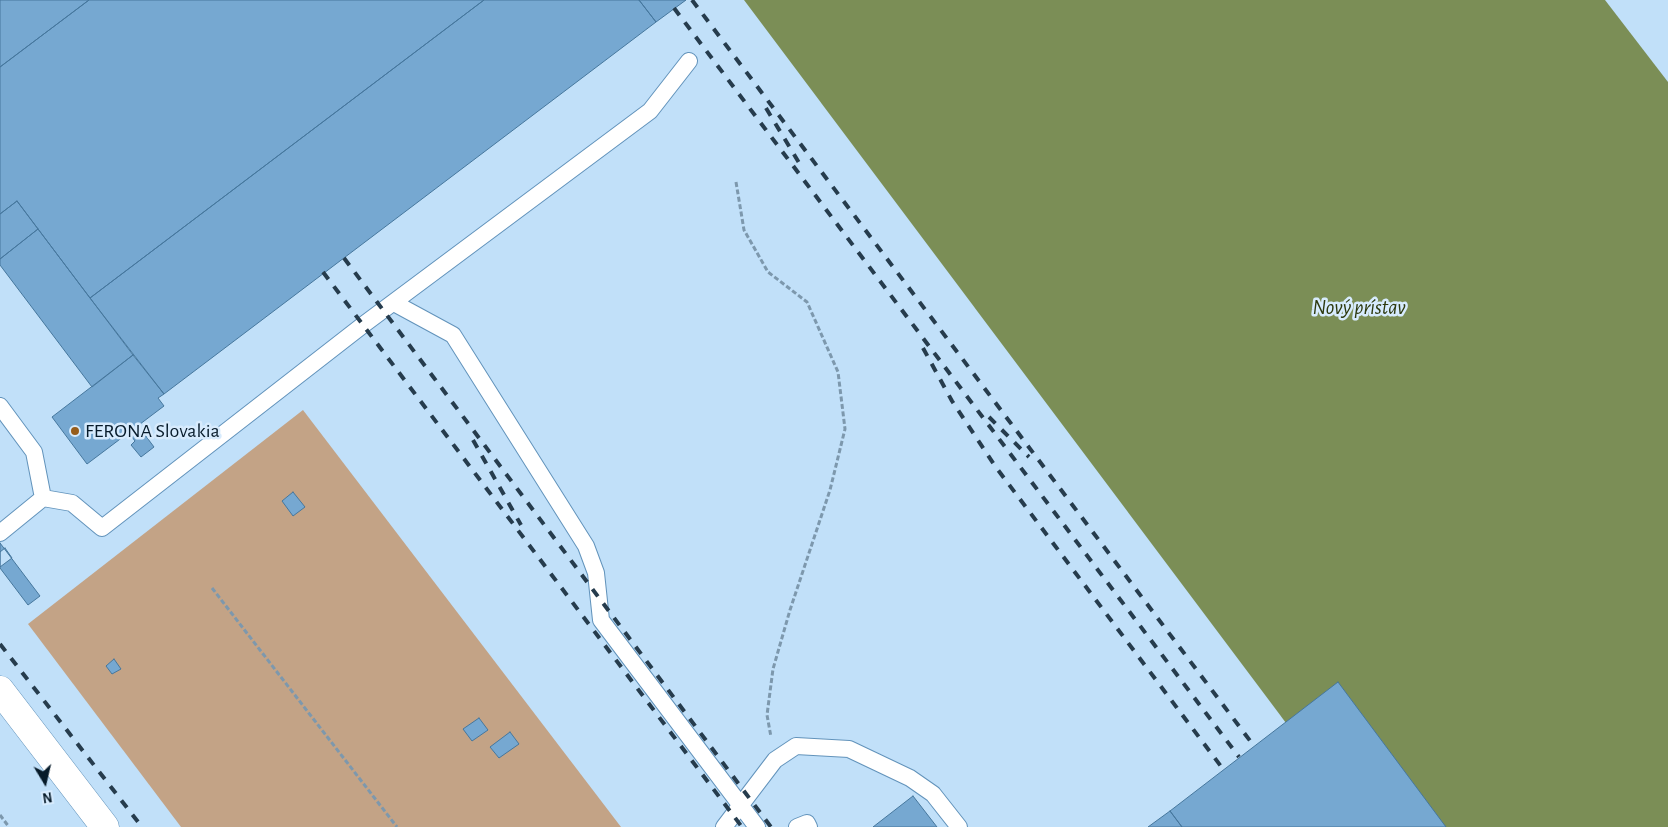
<!DOCTYPE html>
<meta charset="utf-8">
<style>
body{margin:0}
#map{position:relative;width:1668px;height:827px;overflow:hidden;background:#c1e0f9;font-family:"Alegreya Sans",sans-serif}
canvas{display:block}
.north{position:absolute;left:20px;top:757px;width:50px;height:50px;-webkit-text-stroke:4px #d7ebfd;paint-order:stroke;rotate:171deg;font-size:14px;font-weight:700;line-height:20px;text-align:center;color:#071b2a}
.north::after{content:'';display:block;margin:auto;width:18px;height:22px;background:#071b2a;clip-path:polygon(50% 0,100% 100%,50% 72%,0 100%)}
</style>
<div id="map">
<canvas width="1668" height="827"></canvas>
<div class="north">N</div>
</div>
<script>
const context = document.querySelector('canvas').getContext('2d');
context.lineJoin = 'round';
function fill(path, color) { context.fillStyle = color; context.fill(path, 'evenodd'); }
const toPath = rows => new Path2D(rows.map(r => 'M' + r).join(''));
function stroke(path, color, width, dash) { context.strokeStyle = color; context.lineWidth = width; context.lineCap = dash ? 'butt' : 'round'; context.setLineDash(dash || []); context.stroke(path); }
function write(font, color, halo, rows, align = 'center') {
  context.font = font + ' "Alegreya Sans",sans-serif'; context.lineWidth = 5; context.setLineDash([]); context.textBaseline = 'middle'; context.strokeStyle = halo; context.fillStyle = color; for (const [text, x, y, turn = 0] of rows) {
    context.save(); context.translate(x, y); context.rotate((+turn || 0) * Math.PI / 180); context.textAlign = isNaN(turn) ? turn : align; if (halo) context.strokeText(text, 0, 0); context.fillText(text, 0, 0); context.restore();
  }
}
fill(toPath([
 [303,410,621,827,181,827,28,624]
]), '#c3a386');
fill(toPath([
 [744,0,1605,0,1668,82,1668,827,1364,827]
]), '#7b8e56');
const building = toPath([
 [0,0,89,0,0,67,0,0],
 [89,0,484,0,90,298,17,201,0,214,0,67,89,0],
 [484,0,639,0,656,22,164,394,90,298,484,0],
 [639,0,686,0,656,22,639,0],
 [17,201,38,229,0,259,0,214,17,201],
 [38,229,133,355,92,387,0,265,0,259,38,229],
 [133,355,164,394,158,398,164,406,87,464,52,417,133,355],
 [135,428,142,436,145,435,154,447,141,457,131,445,135,441,129,433,135,428],
 [293,492,305,507,293,516,282,501,293,492],
 [0,543,40,596,28,605,0,568,0,543],
 [5,548,12,558,0,567,0,552,5,548],
 [114,659,121,669,112,674,106,666,114,659],
 [1338,682,1446,827,1182,827,1170,811,1338,682],
 [479,718,488,730,472,741,463,729,479,718],
 [510,732,519,744,499,758,490,747,510,732],
 [913,796,937,827,873,827,913,796],
 [1170,811,1182,827,1148,827,1170,811]
]);
fill(building, '#76a8d1');
stroke(building, '#46779d', 1);
const lane = toPath([
 [394,303,453,335,586,546,596,573,601,620,757,827],
 [0,406,34,452,43,498],
 [0,533,43,498,72,503,102,528,363,325,650,111,689,61],
 [724,827,775,760,796,746,849,749,910,778,933,794,959,827],
 [797,827,807,823,809,827]
]);
const street = toPath([
 [0,690,105,827]
]);
stroke(lane, '#6293bb', 18);
stroke(street, '#6293bb', 29);
stroke(toPath([
 [736,182,744,230,768,272,807,302,838,372,845,429,830,490,790,610,773,669,767,715,771,737],
 [212,588,397,827],
 [0,815,9,827]
]), '#7d98ad', 3, [5, 2.5]);
stroke(lane, '#fff', 16);
stroke(street, '#fff', 28);
stroke(toPath([
 [692,0,1254,746],
 [674,8,1239,757],
 [766,108,801,166],
 [344,258,771,827],
 [323,272,742,827],
 [923,348,952,401,995,466,1223,769],
 [989,417,1029,457],
 [473,440,521,525],
 [0,644,142,827]
]), '#263c4d', 4, [9, 9]);
for (const [x, y, r, color] of [
 [75,431,5,"#965c1a"]
]) { const dot = new Path2D(); dot.arc(x, y, r, 0, 2 * Math.PI); context.fillStyle = color; context.fill(dot); stroke(dot, '#d7ebfd', 2); }
write('20px', '#071b2a', '#d7ebfd', [
 ["FERONA Slovakia",85,431]
], 'left');
write('italic 21px', '#2d390e', '#d7ebfd', [
 ["Nový prístav",1359,308]
]);
</script>
